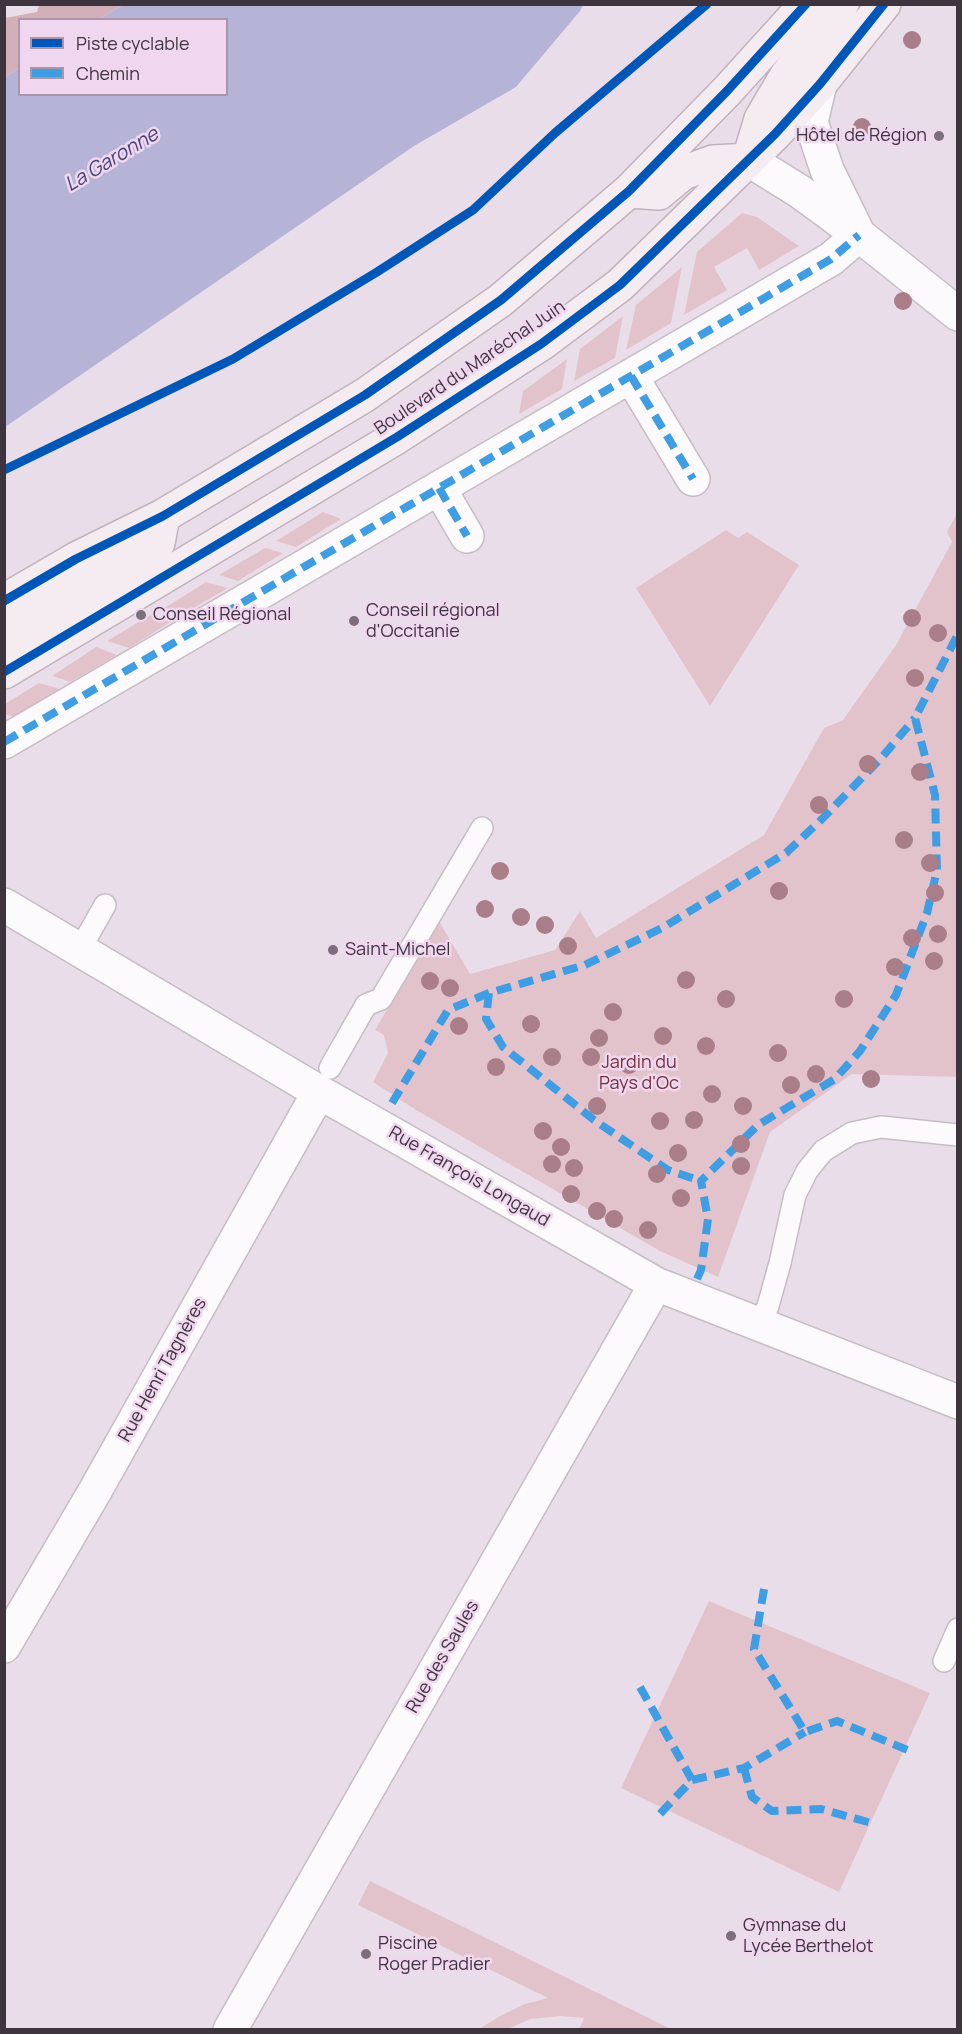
<!DOCTYPE html>
<meta charset="utf-8">
<style>
body{margin:0}
#map{position:relative;width:962px;height:2034px;overflow:hidden;background:#eaddea;font-family:Manrope,sans-serif}
canvas{display:block}
.frame{position:absolute;inset:0;border:6px solid #3e343d;pointer-events:none}
.legend{position:absolute;left:18px;top:18px;width:210px;height:78px;box-sizing:border-box;background:#f0d7ef;border:2px solid #a996a8;margin:0;padding:8px 10px;list-style:none;font-size:18px;color:#3e343d}
.legend li{display:flex;align-items:center;gap:12px;height:30px}
.legend b{width:30px;border:2px solid #a996a8}
</style>
<div id="map">
<canvas width="962" height="2034"></canvas>
<div class="frame"></div>
<ul class="legend">
<li><b style="height:8px;background:#0057b8"></b>Piste cyclable</li>
<li><b style="height:8px;background:#3f9de3"></b>Chemin</li>
</ul>
</div>
<script>
const context = document.querySelector('canvas').getContext('2d');
context.lineJoin = 'round';
function fill(path, color) { context.fillStyle = color; context.fill(path, 'evenodd'); }
const toPath = rows => new Path2D(rows.map(r => 'M' + r).join(''));
function stroke(path, color, width, dash) { context.strokeStyle = color; context.lineWidth = width; context.lineCap = dash ? 'butt' : 'round'; context.setLineDash(dash || []); context.stroke(path); }
function write(font, color, halo, rows, align = 'center') {
  context.font = font + ' Manrope,sans-serif'; context.lineWidth = 5; context.setLineDash([]); context.textBaseline = 'middle'; context.strokeStyle = halo; context.fillStyle = color; for (const [text, x, y, turn = 0] of rows) {
    context.save(); context.translate(x, y); context.rotate((+turn || 0) * Math.PI / 180); context.textAlign = isNaN(turn) ? turn : align; if (halo) context.strokeText(text, 0, 0); context.fillText(text, 0, 0); context.restore();
  }
}
fill(toPath([
 [742,213,757,217,799,246,759,270,747,248,714,267,727,290,684,315,697,252],
 [682,267,671,323,626,350,636,305],
 [623,316,615,358,574,381,580,349],
 [567,359,562,389,519,414,523,391],
 [323,512,341,519,296,547,276,541],
 [957,513,957,1077,852,1074,770,1132,718,1277,660,1251,416,1110,373,1082,388,1053,384,1035,375,1030,439,921,470,974,555,950,580,911,596,938,764,835,824,728,843,720,896,645,952,542,947,532],
 [726,530,738,538,747,532,799,565,710,706,636,588],
 [265,548,283,553,238,581,219,575],
 [206,582,228,588,183,614,163,609],
 [152,614,172,621,129,648,107,641],
 [96,647,117,655,71,682,52,676],
 [39,683,60,689,15,717,5,714,5,704],
 [709,1601,930,1693,839,1892,621,1788],
 [370,1881,671,2029,579,2029,584,2018,561,2016,530,2019,508,2029,479,2029,502,2015,525,2004,548,1998,358,1905]
]), '#e3c3cb');
fill(toPath([
 [39,5,123,5,99,19,20,20,19,68,5,77,5,18,37,12]
]), '#d3b0b9');
fill(toPath([
 [123,5,123,4,583,5,580,11,516,87,414,146,5,427,5,77,19,68,20,94,226,94,226,20,99,19]
]), '#b6b4d6');
const lane = toPath([
 [79,951,105,905],
 [330,1068,366,1005,381,999,482,828],
 [760,1325,768,1306,780,1263,795,1195,807,1171,823,1151,852,1133,881,1127,958,1135],
 [944,1661,958,1629]
]);
const street = toPath([
 [820,84,811,122,827,170,857,231],
 [749,160,799,191,859,235,958,314],
 [631,376,693,479],
 [439,488,467,536],
 [4,742,831,259,859,235],
 [4,905,319,1092,656,1284,958,1402],
 [4,1646,95,1491,319,1092],
 [230,2030,656,1284]
]);
const primary = toPath([
 [752,149,761,119,787,75,842,4],
 [629,191,659,193,683,173,713,162,749,160],
 [4,601,76,559,163,516,365,395,501,300,629,191,727,91,806,4],
 [4,637,158,543,163,516],
 [4,672,397,437,541,344,620,285,775,134,820,84,884,4]
]);
stroke(lane, '#c6bcc6', 24);
stroke(street, '#c6bcc6', 36);
stroke(primary, '#c2b2bd', 36);
stroke(lane, '#fcfafc', 21);
stroke(street, '#fcfafc', 33);
stroke(primary, '#f4ecf1', 33);
stroke(toPath([
 [631,376,693,479],
 [439,488,467,536],
 [4,742,831,259,859,235],
 [489,993,486,1019,503,1047,594,1120,668,1170,701,1181],
 [392,1103,448,1010,489,993,585,965,662,928,786,853,823,818,883,756,915,718],
 [697,1279,701,1270,708,1219,701,1181,758,1125,835,1079,860,1051,896,995,927,913,937,870,935,795,915,718,958,634],
 [764,1589,754,1649,805,1732,837,1721,910,1751],
 [640,1687,692,1780,657,1817],
 [744,1768,752,1797,772,1811,821,1809,875,1824],
 [692,1780,744,1768,805,1732]
]), '#3f9de3', 8, [15, 8]);
stroke(toPath([
 [4,470,233,359,377,272,473,210,555,133,707,4],
 [4,601,76,559,163,516,365,395,501,300,629,191,727,91,806,4],
 [4,672,397,437,541,344,620,285,775,134,820,84,884,4]
]), '#0057b8', 9);
context.fillStyle = '#a97e89';
for (const [x, y] of [
 [912,40],
 [862,127],
 [903,301],
 [912,618],
 [938,633],
 [915,678],
 [868,764],
 [920,772],
 [819,805],
 [904,840],
 [930,863],
 [500,871],
 [779,891],
 [935,893],
 [485,909],
 [521,917],
 [545,925],
 [938,934],
 [912,938],
 [568,946],
 [934,961],
 [895,967],
 [686,980],
 [430,981],
 [450,988],
 [726,999],
 [844,999],
 [613,1012],
 [531,1024],
 [459,1026],
 [663,1036],
 [599,1038],
 [706,1046],
 [778,1053],
 [552,1057],
 [591,1057],
 [629,1065],
 [496,1067],
 [816,1074],
 [871,1079],
 [791,1085],
 [712,1094],
 [597,1106],
 [743,1106],
 [694,1120],
 [660,1121],
 [543,1131],
 [741,1144],
 [561,1147],
 [678,1153],
 [552,1164],
 [741,1166],
 [574,1168],
 [657,1174],
 [571,1194],
 [681,1198],
 [597,1211],
 [614,1219],
 [648,1230]
]) { context.beginPath(); context.arc(x, y, 9, 0, 2 * Math.PI); context.fill(); }
for (const [x, y, r, color] of [
 [939,136,6,"#7a6f7a"],
 [141,615,6,"#7a6f7a"],
 [354,621,6,"#7a6f7a"],
 [333,950,6,"#7a6f7a"],
 [731,1936,6,"#7a6f7a"],
 [366,1954,6,"#7a6f7a"]
]) { const dot = new Path2D(); dot.arc(x, y, r, 0, 2 * Math.PI); context.fillStyle = color; context.fill(dot); stroke(dot, '#f0d7ef', 2); }
write('18px', '#3e343d', '#f0d7ef', [
 ["Hôtel de Région",927,136,"right"],
 ["Conseil régional",366,611],
 ["d'Occitanie",366,632],
 ["Conseil Régional",153,615],
 ["Saint-Michel",345,950],
 ["Gymnase du",743,1926],
 ["Lycée Berthelot",743,1947],
 ["Piscine",378,1944],
 ["Roger Pradier",378,1965]
], 'left');
write('18px', '#3e343d', '#f0d7ef', [
 ["Boulevard du Maréchal Juin",470,368,-34],
 ["Rue François Longaud",469,1177,30],
 ["Rue Henri Tagnères",163,1370,-61],
 ["Rue des Saules",443,1657,-60]
]);
write('18px', '#73303a', '#f0d7ef', [
 ["Jardin du",639,1063],
 ["Pays d'Oc",639,1084]
]);
write('italic 20px', '#46447e', '#f0d7ef', [
 ["La Garonne",112,160,-31]
]);
</script>
